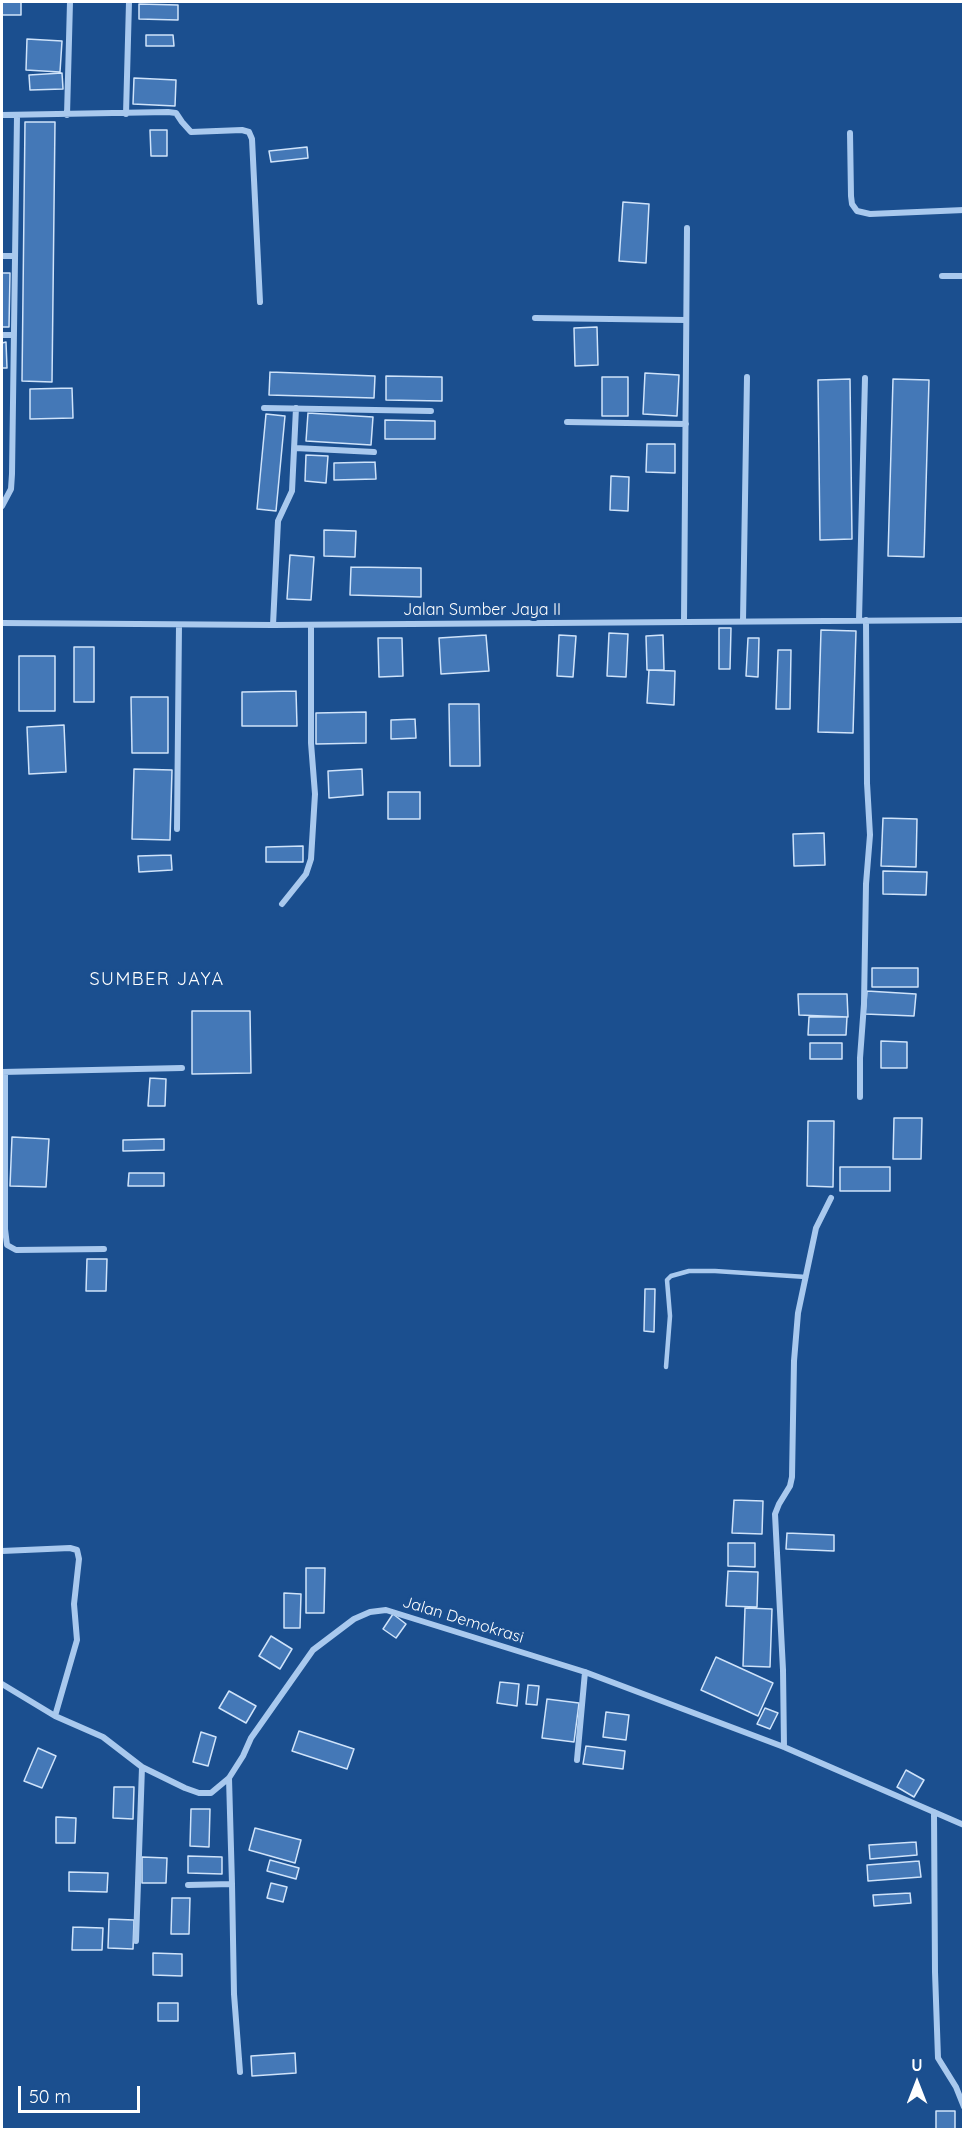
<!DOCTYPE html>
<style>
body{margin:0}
#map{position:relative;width:965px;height:2131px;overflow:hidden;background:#1b4f8f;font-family:Quicksand,sans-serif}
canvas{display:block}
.frame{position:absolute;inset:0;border:3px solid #fff;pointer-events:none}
.north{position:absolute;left:887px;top:2053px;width:60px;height:60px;-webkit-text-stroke:4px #1b4f8f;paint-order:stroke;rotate:0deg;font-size:16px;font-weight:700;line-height:24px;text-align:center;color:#fff}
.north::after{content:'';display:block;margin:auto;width:21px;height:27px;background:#fff;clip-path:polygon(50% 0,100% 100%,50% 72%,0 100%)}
.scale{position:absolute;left:18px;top:2086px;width:122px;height:27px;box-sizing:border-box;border:3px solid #fff;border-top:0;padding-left:8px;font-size:18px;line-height:21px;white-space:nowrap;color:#fff;-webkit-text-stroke:4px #1b4f8f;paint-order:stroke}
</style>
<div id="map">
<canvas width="965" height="2131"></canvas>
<div class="frame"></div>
<div class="north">U</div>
<div class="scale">50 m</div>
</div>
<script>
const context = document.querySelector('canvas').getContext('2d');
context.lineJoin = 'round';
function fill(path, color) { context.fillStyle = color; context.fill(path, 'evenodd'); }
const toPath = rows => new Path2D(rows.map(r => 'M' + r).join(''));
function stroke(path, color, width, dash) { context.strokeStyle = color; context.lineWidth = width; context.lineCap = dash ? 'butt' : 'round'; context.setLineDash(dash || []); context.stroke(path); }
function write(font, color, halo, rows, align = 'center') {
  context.font = font + ' Quicksand,sans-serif'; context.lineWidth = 6; context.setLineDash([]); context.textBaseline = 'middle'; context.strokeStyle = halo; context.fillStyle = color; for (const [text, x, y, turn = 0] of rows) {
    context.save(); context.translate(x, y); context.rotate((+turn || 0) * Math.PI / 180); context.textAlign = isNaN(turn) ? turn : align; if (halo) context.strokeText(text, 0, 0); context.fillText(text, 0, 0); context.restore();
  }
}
const building = toPath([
 [2,2,21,2,21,15,2,15,2,2],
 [139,4,178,5,178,20,139,19,139,4],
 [146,35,173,35,174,46,146,46,146,35],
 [27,39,62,41,60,72,26,70,27,39],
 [62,73,63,89,30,90,29,75,62,73],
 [134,78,176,80,175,106,133,104,134,78],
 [25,122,55,122,52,382,22,381,25,122],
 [150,130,167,130,167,156,151,156,150,130],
 [307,147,308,158,271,162,269,151,307,147],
 [623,202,649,204,646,263,619,261,623,202],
 [2,273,10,273,9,327,2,327,2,273],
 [597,327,598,365,575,366,574,328,597,327],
 [6,342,7,368,2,368,2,343,6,342],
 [270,372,375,376,374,398,269,395,270,372],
 [645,373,679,375,677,416,643,414,645,373],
 [386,376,442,377,442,401,386,400,386,376],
 [602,377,628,377,628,416,602,416,602,377],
 [850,379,852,539,820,540,818,380,850,379],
 [893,379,929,380,924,557,888,556,893,379],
 [72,388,73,418,30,419,30,389,72,388],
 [308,413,373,417,371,445,306,441,308,413],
 [266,414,285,416,276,511,257,509,266,414],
 [385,420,435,421,435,439,385,439,385,420],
 [647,444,675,444,675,473,646,472,647,444],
 [306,455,328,456,326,483,305,481,306,455],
 [375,462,376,479,334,480,334,463,375,462],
 [611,476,629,477,628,511,610,510,611,476],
 [324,530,356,531,355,557,324,556,324,530],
 [290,555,314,557,311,600,287,599,290,555],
 [351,567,421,568,421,597,350,595,351,567],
 [719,628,731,628,730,669,719,669,719,628],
 [821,630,856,631,853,733,818,732,821,630],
 [609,633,628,634,626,677,607,676,609,633],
 [486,635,489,671,441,674,439,638,486,635],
 [559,635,576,636,573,677,557,676,559,635],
 [663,635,664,670,647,670,646,636,663,635],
 [378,638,402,638,403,676,379,677,378,638],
 [748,638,759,638,758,677,746,676,748,638],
 [74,647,94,647,94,702,74,702,74,647],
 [778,650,791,650,790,709,776,709,778,650],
 [19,656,55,656,55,711,19,711,19,656],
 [649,670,675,671,674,705,647,703,649,670],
 [296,691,297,726,242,726,242,692,296,691],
 [131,697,168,697,168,753,132,753,131,697],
 [449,704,479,704,480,766,450,766,449,704],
 [366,712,366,743,316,744,316,713,366,712],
 [415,719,416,738,391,739,391,720,415,719],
 [64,725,66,772,29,774,27,727,64,725],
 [134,769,172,770,170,840,132,839,134,769],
 [362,769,363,795,329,798,328,771,362,769],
 [388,792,420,792,420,819,388,819,388,792],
 [883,818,917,819,916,867,881,866,883,818],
 [824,833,825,865,794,866,793,834,824,833],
 [303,846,303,862,266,862,266,847,303,846],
 [171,855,172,870,139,872,138,856,171,855],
 [883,871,927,872,926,895,883,894,883,871],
 [872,968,918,968,918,987,872,987,872,968],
 [867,991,916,994,914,1016,865,1014,867,991],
 [798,994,847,994,848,1017,799,1015,798,994],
 [192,1011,250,1011,251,1073,192,1074,192,1011],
 [809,1017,847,1017,846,1035,808,1035,809,1017],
 [881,1041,907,1042,907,1068,881,1068,881,1041],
 [810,1043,842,1043,842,1059,810,1059,810,1043],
 [150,1078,166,1079,165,1106,148,1106,150,1078],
 [894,1118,922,1118,921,1159,893,1159,894,1118],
 [808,1121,834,1121,833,1187,807,1186,808,1121],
 [12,1137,49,1139,46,1187,10,1186,12,1137],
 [164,1139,164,1150,123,1151,123,1140,164,1139],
 [840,1167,890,1167,890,1191,840,1191,840,1167],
 [129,1173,164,1173,164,1186,128,1186,129,1173],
 [87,1259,107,1259,106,1291,86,1291,87,1259],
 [645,1289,655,1289,654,1332,644,1331,645,1289],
 [734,1500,763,1501,762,1534,732,1533,734,1500],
 [787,1533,834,1535,834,1551,786,1549,787,1533],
 [728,1543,755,1543,755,1567,728,1566,728,1543],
 [306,1568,325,1568,324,1613,306,1613,306,1568],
 [728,1571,758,1572,757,1607,726,1606,728,1571],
 [284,1593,301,1594,300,1628,284,1628,284,1593],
 [745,1608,772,1609,770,1667,743,1666,745,1608],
 [393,1614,406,1624,396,1638,383,1629,393,1614],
 [271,1636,292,1649,280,1669,259,1656,271,1636],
 [716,1657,773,1683,758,1716,701,1690,716,1657],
 [500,1682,519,1684,517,1706,497,1703,500,1682],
 [528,1685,539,1686,537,1705,526,1704,528,1685],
 [229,1691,256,1706,246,1723,219,1708,229,1691],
 [547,1699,579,1703,574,1742,542,1738,547,1699],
 [765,1708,778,1713,770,1729,757,1724,765,1708],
 [606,1712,629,1715,626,1740,603,1737,606,1712],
 [299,1731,354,1749,347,1769,292,1751,299,1731],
 [201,1732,216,1737,208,1766,193,1762,201,1732],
 [586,1746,625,1751,623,1769,583,1764,586,1746],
 [38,1748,56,1756,42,1788,24,1781,38,1748],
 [906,1770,924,1780,914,1797,897,1787,906,1770],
 [114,1787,134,1787,133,1819,113,1818,114,1787],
 [191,1809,210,1809,209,1847,190,1846,191,1809],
 [56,1817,76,1818,75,1843,56,1843,56,1817],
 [255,1828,301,1840,295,1863,249,1850,255,1828],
 [916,1842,917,1855,870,1859,869,1845,916,1842],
 [188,1856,222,1857,222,1874,188,1873,188,1856],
 [142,1857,167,1858,166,1883,142,1883,142,1857],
 [270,1860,299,1868,296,1879,267,1871,270,1860],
 [919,1861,921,1877,868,1881,867,1865,919,1861],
 [69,1872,108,1873,107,1892,69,1891,69,1872],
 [271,1883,287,1887,283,1902,267,1898,271,1883],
 [910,1893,911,1903,874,1906,873,1895,910,1893],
 [172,1898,190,1898,189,1934,171,1934,172,1898],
 [109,1919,134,1920,133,1949,108,1948,109,1919],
 [73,1927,103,1928,102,1950,72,1950,73,1927],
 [153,1953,182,1954,182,1976,153,1975,153,1953],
 [158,2003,178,2003,178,2021,158,2021,158,2003],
 [295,2053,296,2073,252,2076,251,2056,295,2053],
 [936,2111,955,2111,955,2130,936,2130,936,2111]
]);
fill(building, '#4478b7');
stroke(building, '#cfe3fa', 1.5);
stroke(toPath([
 [666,1367,670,1316,667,1280,671,1276,689,1271,715,1271,806,1277]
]), '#a9c9ee', 4.5);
stroke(toPath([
 [126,114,129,2],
 [2,115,168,112,176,113,182,122,191,132,242,130,249,132,252,139,260,302],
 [67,115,70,2],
 [850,133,851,196,852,204,857,211,870,214,964,210],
 [2,256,15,256],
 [942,276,964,276],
 [535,318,686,320],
 [2,335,14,335],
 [264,408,431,411],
 [567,422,686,424],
 [295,448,374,452],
 [2,506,11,489,12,474,17,116],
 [859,620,865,378],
 [743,621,747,377],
 [684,622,687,228],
 [2,623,273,625,964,620],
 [273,625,278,521,292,491,296,408],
 [177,829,179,625],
 [282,904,306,874,311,859,315,794,311,743,311,625],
 [2,1072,182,1068],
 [5,1072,5,1229,7,1245,16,1250,104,1249],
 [860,1097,860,1058,864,1004,866,884,870,835,867,783,866,620],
 [2,1551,70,1548,77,1550,79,1559,74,1604,77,1640,55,1716],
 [2,1684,55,1716,103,1737,142,1767,185,1788,199,1793,211,1793,229,1778,243,1756,251,1738,313,1650,354,1619,370,1612,386,1610,585,1672,784,1747,964,1825],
 [784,1747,783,1670,775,1514,779,1504,790,1486,792,1477,794,1361,798,1313,816,1228,831,1198],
 [577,1760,585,1672],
 [934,1812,935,1972,938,2058,956,2087,964,2107],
 [232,1884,234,1994,240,2072],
 [188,1885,232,1884,229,1778],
 [136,1941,142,1767]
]), '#a9c9ee', 6);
write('16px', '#fff', '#1b4f8f', [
 ["Jalan Sumber Jaya II",482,610],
 ["Jalan Demokrasi",463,1620,17]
]);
context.letterSpacing = '1.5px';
write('18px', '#fff', '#1b4f8f', [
 ["SUMBER JAYA",157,980]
]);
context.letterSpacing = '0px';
</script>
